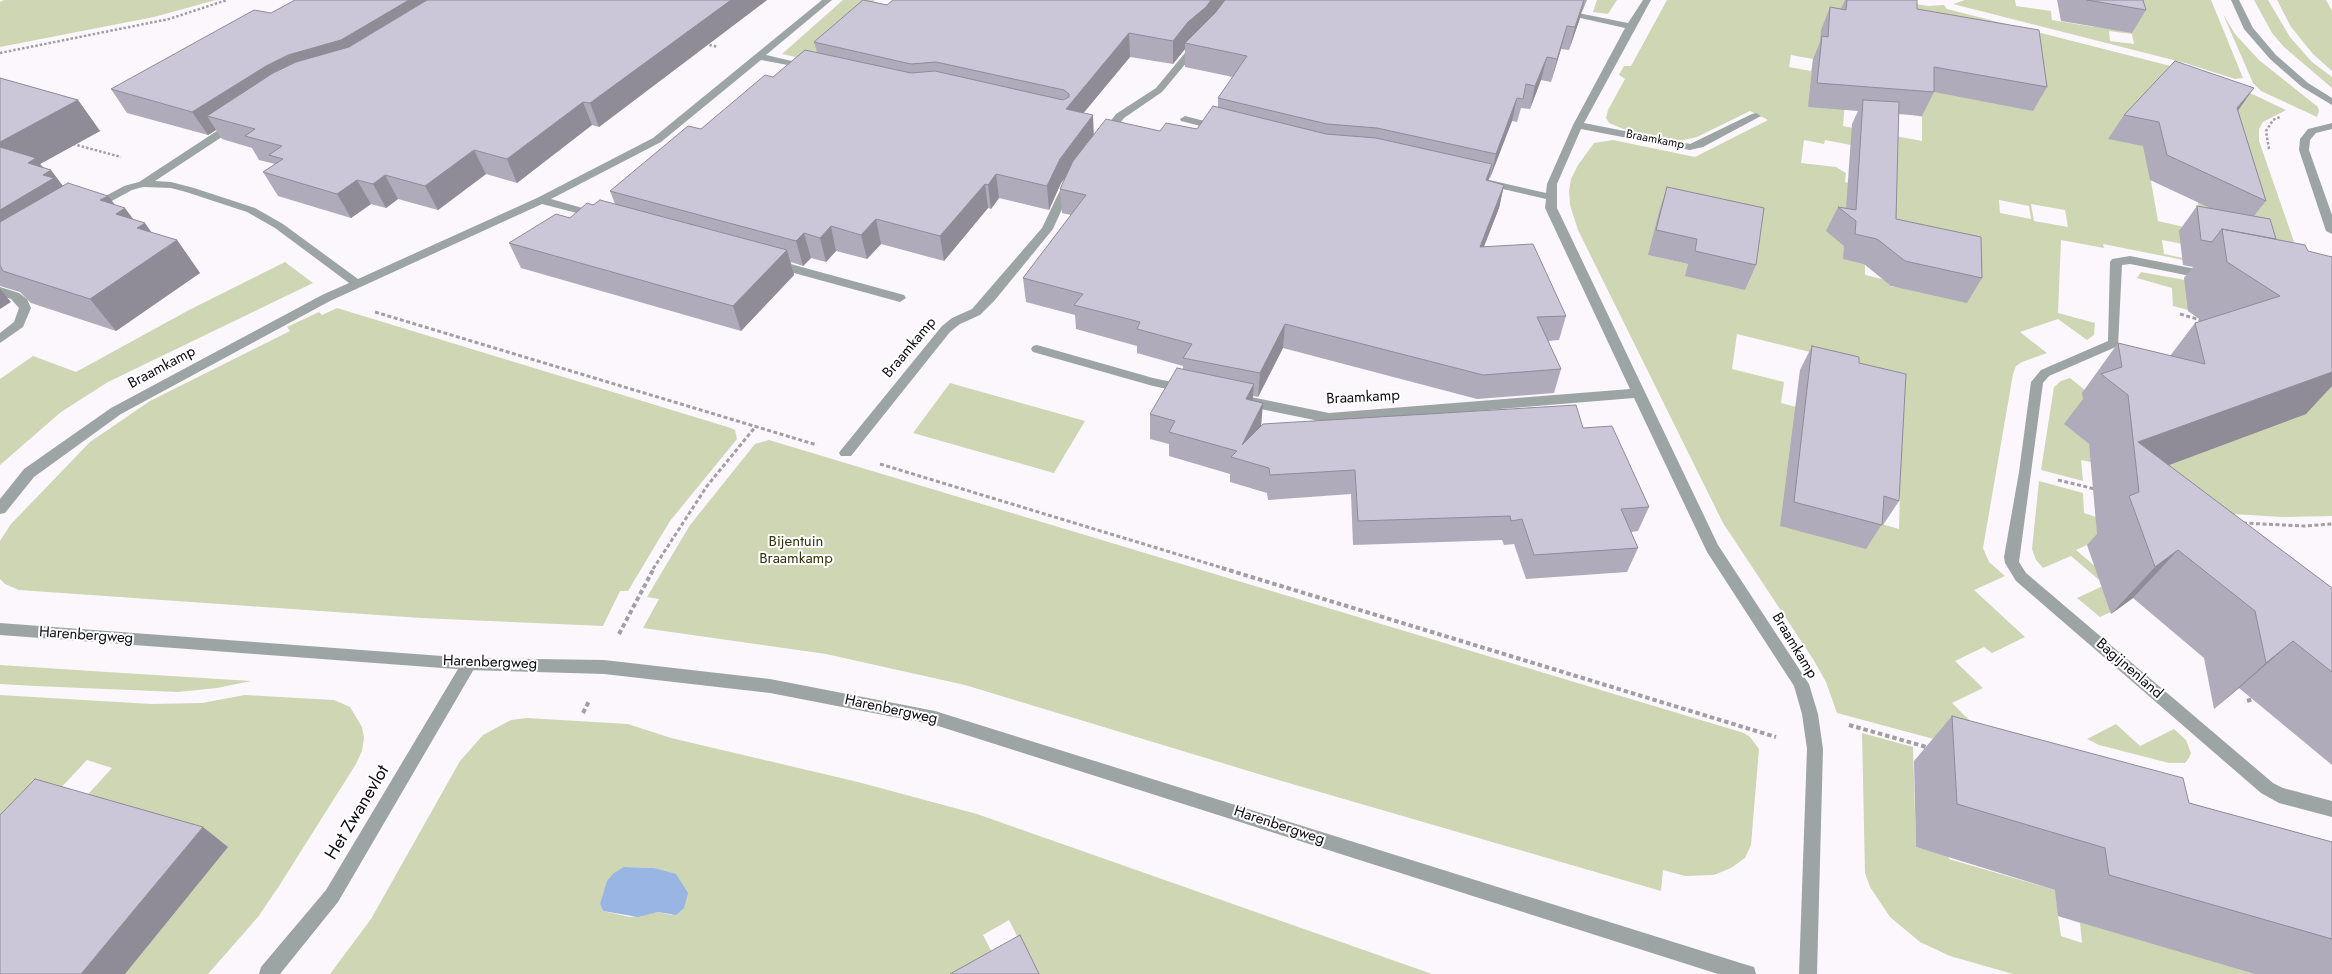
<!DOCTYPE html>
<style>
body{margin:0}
canvas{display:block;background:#fbf7fd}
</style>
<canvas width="2332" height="974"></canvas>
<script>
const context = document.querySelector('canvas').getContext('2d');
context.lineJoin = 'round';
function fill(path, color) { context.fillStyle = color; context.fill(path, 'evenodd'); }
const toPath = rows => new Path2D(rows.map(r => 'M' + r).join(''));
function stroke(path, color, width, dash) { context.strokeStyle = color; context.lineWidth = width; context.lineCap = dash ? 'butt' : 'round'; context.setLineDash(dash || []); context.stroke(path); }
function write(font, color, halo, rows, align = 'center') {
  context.font = font + ' Jost,sans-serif'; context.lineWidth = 4; context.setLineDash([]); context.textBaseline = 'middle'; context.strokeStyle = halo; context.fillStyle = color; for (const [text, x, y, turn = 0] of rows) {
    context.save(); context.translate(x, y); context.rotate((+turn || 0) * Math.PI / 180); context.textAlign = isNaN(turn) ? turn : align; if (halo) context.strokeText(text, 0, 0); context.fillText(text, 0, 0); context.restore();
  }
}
fill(toPath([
 [4,0,216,0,154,17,0,47,0,2],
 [843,0,875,0,809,60,782,54],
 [1597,0,1617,0,1608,14,1593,12],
 [1667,0,1890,0,1928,6,1944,5,1947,9,2194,72,2250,93,2286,110,2263,122,2259,129,2259,141,2309,285,2103,244,2104,248,2061,240,2058,313,2095,323,2094,335,2087,340,2058,319,2020,332,2047,353,2022,362,2016,366,2013,374,1983,548,1989,562,2005,576,1974,590,2025,637,1992,653,1984,647,1955,661,1983,688,1952,703,2008,759,1837,713,1826,682,1813,659,1723,523,1578,230,1570,205,1569,191,1571,179,1578,165,1594,143,1613,140,1695,157,1768,120,1750,111,1697,137,1678,141,1626,130,1609,123,1606,118,1608,110,1625,79,1619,75,1624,66,1631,66],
 [1791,55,1813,59,1811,71,1789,67],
 [1846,90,1899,112,1922,117,1922,141,1843,126],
 [1804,140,1824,144,1825,140,1867,148,1885,191,1845,182,1846,173,1836,167,1801,163],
 [2145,147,2195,190,2212,264,2164,254,2162,240,2188,245,2184,227,2158,221],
 [1999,200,2029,206,2031,219,2000,213],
 [2031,204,2065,210,2068,227,2034,221],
 [1648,255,1748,269,1686,276,1688,264],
 [1865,264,1905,287,1892,287,1886,280,1865,275],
 [1737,334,1810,352,1843,419,1781,403,1784,382,1732,369],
 [1839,476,1900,492,1899,529,1868,520],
 [1965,0,2015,0,2016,6,2051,11,2052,20,2094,27,2070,0,2211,0,2243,78,2235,79,2185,63,1953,4],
 [2109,31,2132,34,2134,44,2110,41],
 [2254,0,2268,0,2290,37,2312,62,2332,77,2332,88,2284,47,2272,33],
 [2277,0,2326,0,2332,11,2332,71,2313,54,2291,27],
 [2223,14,2235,34,2259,60,2318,107,2319,111,2317,117,2261,91,2253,83],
 [285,262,313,283,108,382,61,412,0,465,0,379,33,356,76,372,189,310],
 [2141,272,2207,284,2332,312,2332,516,2282,517,2216,513,2147,471,2298,417,2188,305,2188,310,2173,306,2172,288,2137,278],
 [337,308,731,428,735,430,737,439,670,521,628,591,620,591,603,626,421,618,19,590,5,584,0,579,0,541,11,524,90,442,150,401,290,331,287,327,319,312,322,315],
 [2070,378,2091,395,2065,424,2089,444,2091,462,2081,460,2083,481,2041,470,2054,387,2061,381],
 [950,383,1085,421,1054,473,913,433],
 [769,440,1744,733,1750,737,1759,749,1751,845,1745,858,1731,868,1714,875,1685,876,1663,870,1661,891,1275,779,965,685,826,654,643,628,659,599,647,597,690,525,755,444],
 [2039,481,2083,493,2084,513,2096,517,2098,540,2076,550,2117,585,2121,607,2100,617,2077,598,2105,585,2071,556,2043,568,2036,560,2032,549],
 [0,665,107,672,251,681,217,688,178,692,35,686,0,684],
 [0,695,151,704,202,703,245,695,334,700,350,707,362,727,364,738,362,751,356,764,279,886,258,917,208,974,124,974,0,866],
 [87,760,112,768,68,816,41,809],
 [527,718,628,724,671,738,858,782,977,814,1432,974,330,974,371,919,460,761,483,735,511,720],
 [624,867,655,868,672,915,658,912,630,917,603,911,600,904],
 [1009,920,1027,956,1001,970,983,935],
 [2116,724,2140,746,2174,729,2186,740,2191,753,2189,758,2185,763,2169,763,2099,745,2087,739],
 [1862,733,1913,747,1916,847,1949,856,1949,859,2144,916,2255,974,2013,974,1950,956,1920,942,1890,917,1870,887,1865,873],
 [2058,916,2080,923,2082,943,2061,936]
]), '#cfd6b4');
fill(toPath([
 [624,867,654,868,676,874,688,893,684,908,676,915,658,912,638,917,603,911,600,904,607,881,614,873]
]), '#98b5e4');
stroke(toPath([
 [705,44,718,47],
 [0,53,169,19,227,0],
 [73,144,121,157],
 [2269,149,2266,131,2273,120,2280,117]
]), '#a29ea4', 2.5, [2.5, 2]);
stroke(toPath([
 [375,312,817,445],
 [2180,314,2204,321],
 [880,464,1226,569],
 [2058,480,2095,489],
 [2243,523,2304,526,2332,524],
 [653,569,707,486,756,426]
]), '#a29ea4', 3, [4, 2.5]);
stroke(toPath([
 [1222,568,1776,737],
 [619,634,654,568],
 [2247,701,2253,699],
 [583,713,589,701],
 [1849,725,1930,748]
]), '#a29ea4', 4, [4.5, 3]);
fill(toPath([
 [1194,42,1202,44,1162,92,1124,118,1109,137,1101,137,1100,135,1116,114,1156,88,1194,42],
 [1069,179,1074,182,1053,229,995,300,980,315,960,324,950,332,851,456,841,456,839,453,841,450,942,326,952,318,972,309,1042,228,1064,182,1069,179]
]), '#9ca5a4');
fill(toPath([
 [822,0,832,0,766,55,809,65,809,69,761,60,661,142,551,199,600,213,600,217,596,218,542,204,330,301,121,414,34,477,5,513,0,514,0,499,24,469,111,408,322,295,349,283,275,228,247,212,186,192,171,188,143,187,132,190,99,208,91,208,91,204,124,186,139,182,229,123,237,123,237,127,155,181,171,182,194,188,255,208,283,224,358,279,537,198,653,138,822,0],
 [1643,0,1651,0,1584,123,1690,144,1752,114,1756,113,1761,116,1703,147,1690,150,1581,129,1557,184,1557,208,1718,545,1809,684,1818,714,1823,749,1817,974,1799,974,1807,749,1802,714,1794,686,1707,552,1634,398,1329,423,1246,406,1240,401,1246,396,1329,413,1630,389,1545,208,1546,199,1481,184,1480,182,1485,179,1546,193,1547,184,1573,125,1625,28,1558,13,1563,10,1628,23,1643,0],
 [1185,116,1224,126,1225,128,1220,131,1181,121,1180,119,1185,116],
 [2332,123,2332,129,2316,133,2310,140,2309,150,2332,215,2332,234,2326,231,2299,150,2300,139,2308,129,2332,123],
 [2130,256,2206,271,2212,275,2206,279,2130,264,2122,265,2118,346,2049,376,2043,383,2019,562,2026,573,2273,783,2283,788,2332,801,2332,817,2279,803,2261,793,2016,581,2005,563,2004,557,2019,472,2031,382,2041,370,2108,341,2110,262,2112,259,2130,256],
 [776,260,904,295,906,298,900,302,772,267,772,261,776,260],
 [0,287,19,293,27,299,31,308,23,327,0,343,0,333,14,322,19,308,11,299,0,295,0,287],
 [1037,345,1153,378,1186,385,1192,389,1186,393,1153,386,1033,352,1031,349,1033,346,1037,345],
 [469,658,474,659,477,664,474,669,338,902,280,974,259,974,261,967,326,890,464,659,469,658]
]), '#9ca5a4');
fill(toPath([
 [2231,0,2239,0,2253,28,2276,55,2308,83,2332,98,2332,105,2302,87,2270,59,2244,29,2231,0],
 [0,623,469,658,604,660,770,679,935,711,1747,965,1754,967,1756,974,1718,974,935,725,770,693,604,674,469,670,0,635,0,623]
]), '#9ca5a4');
fill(toPath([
 [295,0,767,0,599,127,592,125,517,183,486,174,438,210,398,199,386,208,371,204,351,218,278,196,263,172,275,164,259,160,252,148,222,139,216,130,208,135,127,113,111,89,271,13],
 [893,0,1587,0,1582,12,1581,12,1579,21,1569,50,1561,49,1551,82,1541,80,1530,109,1521,108,1517,122,1512,121,1490,178,1489,178,1488,181,1504,185,1499,208,1484,247,1566,316,1559,340,1548,341,1561,369,1554,393,1477,399,1283,348,1258,397,1253,396,1253,401,1261,426,1583,428,1649,507,1638,531,1631,532,1638,548,1627,572,1526,579,1514,544,1504,545,1502,540,1353,545,1351,494,1268,500,1267,493,1230,482,1230,474,1169,456,1169,444,1150,439,1150,414,1183,369,1183,366,1137,353,1137,346,1076,329,1075,315,1026,302,1023,278,1071,215,1062,213,1060,189,1065,178,1061,183,1049,210,999,198,991,209,988,208,944,261,881,244,867,259,836,251,826,262,811,258,803,266,791,262,794,275,741,331,521,268,509,243,570,218,593,205,615,204,610,191,701,129,773,77,817,52,814,42,887,5],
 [1185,49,1185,67,1233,77,1218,98,1218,107,1197,129,1094,135,1083,113,1130,57,1173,64],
 [1845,0,1917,0,1917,9,2047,87,2033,111,1934,92,1922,116,1898,114,1896,219,1982,278,1967,303,1891,286,1864,264,1843,259,1844,246,1826,231,1838,207,1846,208,1852,124,1858,111,1808,107,1813,59,1820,42,1821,30,1830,7,1841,9],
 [2057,0,2143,0,2146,10,2132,33,2061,21],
 [0,78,78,100,100,131,40,164,43,167,63,186,115,205,151,233,177,240,200,273,116,331,31,303,20,292,0,286],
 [2238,112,2266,201,2254,216,2270,219,2306,414,2168,465,2332,588,2332,765,2239,688,2214,709,2204,658,2133,598,2111,614,2087,545,2097,534,2089,444,2064,424,2083,399,2082,393,2118,343,2170,356,2195,323,2202,321,2188,311,2184,278,2193,267,2183,265,2179,231,2197,206,2210,208,2150,180,2143,146,2108,139,2124,115],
 [1667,187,1756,265,1745,290,1685,276,1688,264,1648,255,1659,212],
 [1812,346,1859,363,1899,501,1883,525,1882,524,1866,549,1780,526,1800,370],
 [1952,716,2189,803,2332,842,2332,974,2255,974,2058,916,2055,890,1916,847,1914,761]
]), '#afabba');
fill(toPath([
 [409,0,456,0,207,116,216,130,208,135,192,112,266,66],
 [731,0,767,0,599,127,590,103],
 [1211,0,1228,0,1185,43,1185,49,1173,64,1173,41,1188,22],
 [1585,0,1579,21,1569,50,1575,27],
 [1567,26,1561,49,1551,82,1557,59],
 [1129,33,1130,57,1067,133,1066,109],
 [1547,57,1541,80,1530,109,1535,86],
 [2254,88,2237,112,2237,108],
 [1517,98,1512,121,1490,178,1496,154],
 [78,100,100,131,40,164,47,172,51,170,75,202,0,259,0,142],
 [583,102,592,125,517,183,507,159],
 [1093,115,1094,139,1061,183,1049,210,1047,186,1060,159],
 [474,150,486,174,438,210,425,186],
 [1492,164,1487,188,1486,180],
 [996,174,999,198,991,209,988,185],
 [385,175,398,199,386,208,373,184],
 [357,180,371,204,351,218,337,194],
 [985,184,988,208,944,261,940,236],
 [1504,185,1499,208,1474,271,1480,247],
 [108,196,120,211,125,208,139,227,145,223,164,250,177,240,200,273,116,331,90,299,100,200],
 [876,219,881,244,867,259,861,235],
 [831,226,836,251,826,262,820,238],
 [804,233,811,258,803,266,796,241],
 [787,250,794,275,741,331,733,306],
 [0,289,11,302,0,309],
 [1285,324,1283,348,1258,397,1260,373],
 [2332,372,2332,386,2306,414,2137,477,2138,442],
 [1254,384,1252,409,1246,399],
 [1263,403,1261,428,1242,445],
 [2178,550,2133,598,2111,614,2155,567],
 [2293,641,2239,688,2214,709,2266,663],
 [203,827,228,847,125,974,81,974]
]), '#8f8b97');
const building = toPath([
 [295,0,409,0,341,40,288,55,266,66,192,112,111,89,254,10,271,13,295,0],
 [427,0,731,0,590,103,583,102,507,159,474,150,425,186,385,175,373,184,357,180,337,194,263,172,283,159,269,155,282,146,245,136,255,129,207,116,273,73,296,62,349,47,427,0],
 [863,0,887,5,893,0,1211,0,1206,7,1188,22,1173,41,1129,33,1066,109,1093,115,1060,159,1047,186,996,174,988,185,985,184,940,236,876,219,861,235,831,226,820,238,804,233,796,241,610,191,688,126,701,129,765,75,773,77,805,50,911,73,935,71,1063,100,1069,97,1069,94,1064,90,936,62,911,64,814,42,863,0],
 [1225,0,1584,0,1575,27,1567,26,1557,59,1547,57,1535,86,1526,84,1523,99,1517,98,1496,154,1377,128,1327,124,1218,98,1247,56,1185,43,1215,13,1225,0],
 [1847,0,1917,0,1917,9,2039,30,2047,87,1934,67,1934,92,1817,83,1822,36,1828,37,1830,7,1846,10,1847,0],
 [2087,0,2143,0,2146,10,2087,0],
 [2175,61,2254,88,2237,108,2266,201,2167,155,2159,122,2124,115,2175,61],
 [0,78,78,100,0,142,0,78],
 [1863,100,1899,102,1896,219,1981,237,1982,278,1905,261,1877,239,1855,234,1856,221,1838,207,1856,210,1863,100],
 [1213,106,1326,134,1376,138,1492,164,1486,180,1504,185,1480,247,1533,244,1566,316,1537,317,1561,369,1483,375,1285,324,1260,373,1183,358,1192,344,1137,329,1140,322,1074,305,1083,294,1023,278,1086,195,1060,189,1073,161,1106,119,1160,131,1166,123,1197,129,1213,106],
 [0,147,36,158,28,163,51,170,43,175,54,178,0,210,0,147],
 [68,183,108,196,100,200,125,208,116,214,145,223,137,228,177,240,90,299,3,271,0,265,0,222,68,183],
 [1667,187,1764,208,1756,265,1695,251,1697,239,1656,230,1667,187],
 [600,200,787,250,733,306,509,243,556,214,570,218,587,203,593,205,600,200],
 [2197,206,2270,219,2276,239,2222,229,2212,242,2201,240,2197,206],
 [2222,229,2305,245,2308,251,2332,257,2332,372,2138,442,2332,588,2332,672,2293,641,2266,663,2255,611,2178,550,2155,567,2129,496,2139,492,2128,395,2101,374,2122,367,2118,343,2205,364,2195,323,2280,296,2227,262,2222,229],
 [1812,346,1859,357,1859,363,1906,374,1899,501,1884,496,1882,525,1794,502,1812,346],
 [1177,368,1254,384,1246,399,1263,403,1242,445,1263,424,1576,405,1583,428,1612,426,1649,507,1621,509,1638,548,1534,555,1522,519,1511,521,1510,516,1358,521,1355,470,1270,475,1269,468,1231,457,1237,451,1169,432,1175,421,1150,414,1177,368],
 [1952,716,2183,778,2189,803,2332,842,2332,939,2109,875,2105,848,1957,804,1952,716],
 [35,779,203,827,81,974,0,974,0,815,35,779],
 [1020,935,1039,974,950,974,1020,935]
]);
fill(building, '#ccc7d8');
stroke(building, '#8f8b97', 1);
write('12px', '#0e0b10', '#fff', [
 ["Braamkamp",1655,140,11]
]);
write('15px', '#0e0b10', '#fff', [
 ["Braamkamp",910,348,-50],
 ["Braamkamp",162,368,-28],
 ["Braamkamp",1363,398,-3],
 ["Harenbergweg",86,636,4],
 ["Braamkamp",1794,646,59],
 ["Harenbergweg",490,663,2],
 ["Bagijnenland",2129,669,41],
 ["Harenbergweg",891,710,12],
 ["Harenbergweg",1279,826,18]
]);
write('15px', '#30350a', '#fff', [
 ["Bijentuin",796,542],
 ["Braamkamp",796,559]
]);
write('18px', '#0e0b10', '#fff', [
 ["Het Zwanevlot",358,813,-59]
]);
</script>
